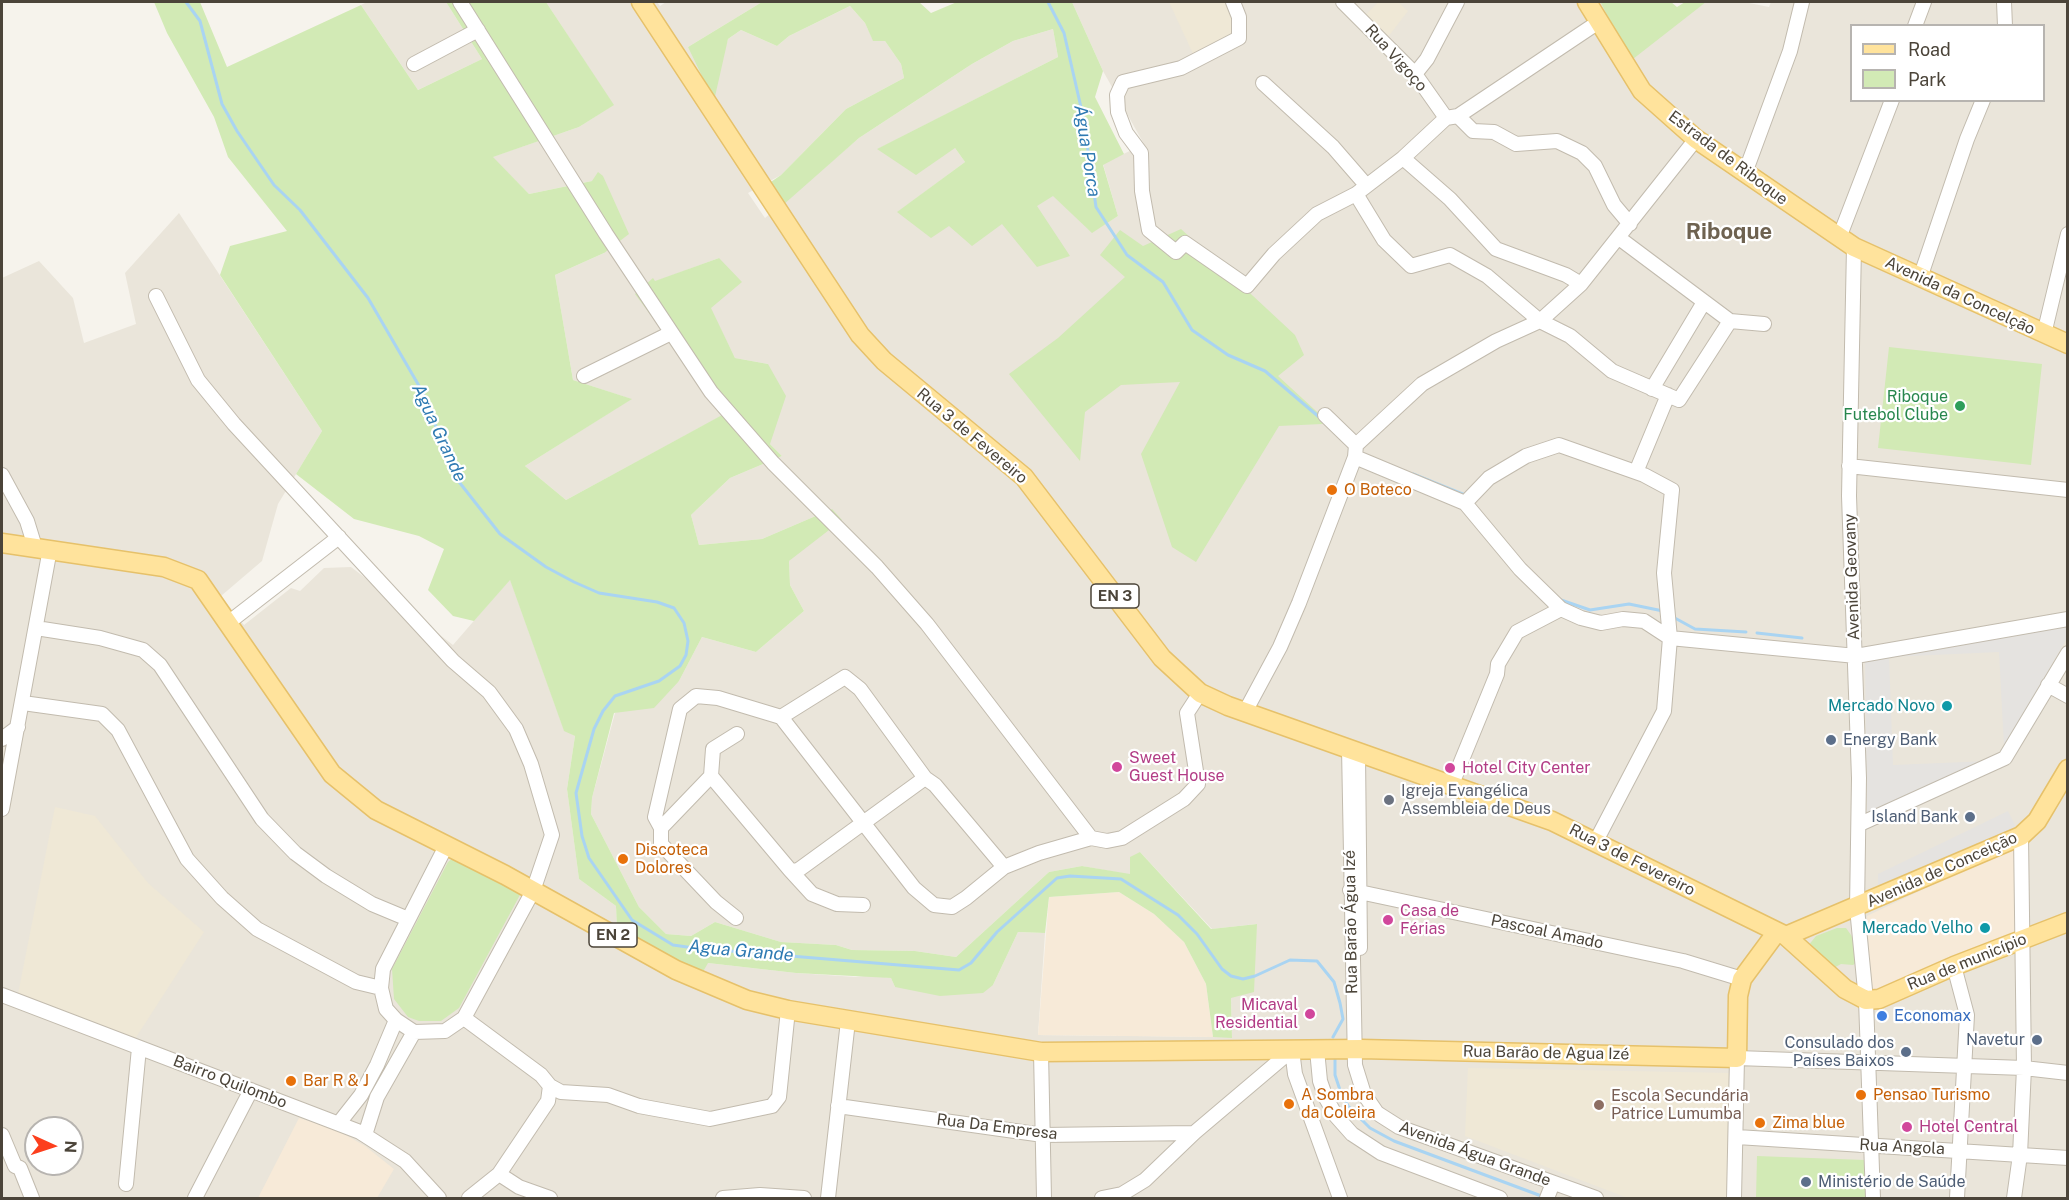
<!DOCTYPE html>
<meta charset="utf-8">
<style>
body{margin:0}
#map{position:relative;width:2069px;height:1200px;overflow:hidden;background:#f6f3ec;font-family:"Public Sans",sans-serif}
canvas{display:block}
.frame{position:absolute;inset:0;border:3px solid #4b4439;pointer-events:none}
.legend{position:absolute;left:1850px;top:24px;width:195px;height:78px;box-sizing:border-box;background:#fff;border:2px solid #b7b4b0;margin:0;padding:8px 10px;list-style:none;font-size:18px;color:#4b4439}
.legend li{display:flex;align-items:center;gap:12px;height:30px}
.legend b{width:30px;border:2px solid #b7b4b0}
.north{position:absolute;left:24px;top:1116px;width:60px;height:60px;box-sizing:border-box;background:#fff;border:2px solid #b7b4b0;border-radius:50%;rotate:93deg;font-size:16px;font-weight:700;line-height:24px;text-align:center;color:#4b4439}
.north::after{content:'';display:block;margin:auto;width:21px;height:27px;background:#fc3f1d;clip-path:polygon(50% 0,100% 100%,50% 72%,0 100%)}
</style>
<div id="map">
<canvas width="2069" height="1200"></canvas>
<div class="frame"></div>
<ul class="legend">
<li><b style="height:8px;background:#ffe39c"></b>Road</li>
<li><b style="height:16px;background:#d2eab5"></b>Park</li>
</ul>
<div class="north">N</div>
</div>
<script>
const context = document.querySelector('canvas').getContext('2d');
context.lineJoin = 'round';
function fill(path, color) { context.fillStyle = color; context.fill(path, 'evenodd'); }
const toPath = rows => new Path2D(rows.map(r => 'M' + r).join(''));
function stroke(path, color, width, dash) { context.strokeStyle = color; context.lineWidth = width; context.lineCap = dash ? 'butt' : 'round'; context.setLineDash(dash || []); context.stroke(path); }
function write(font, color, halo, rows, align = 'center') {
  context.font = font + ' "Public Sans",sans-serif'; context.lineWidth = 4.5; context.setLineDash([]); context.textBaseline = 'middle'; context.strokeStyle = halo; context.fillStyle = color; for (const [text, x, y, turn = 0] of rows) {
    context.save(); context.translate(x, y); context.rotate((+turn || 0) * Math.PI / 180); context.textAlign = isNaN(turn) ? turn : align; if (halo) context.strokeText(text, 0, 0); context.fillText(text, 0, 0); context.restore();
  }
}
fill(toPath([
 [367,2,446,2,482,59,418,90,361,5],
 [546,2,657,2,660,6,666,2,762,2,688,47,721,61,728,39,741,30,777,46,789,36,850,6,865,23,873,40,885,41,901,64,904,78,846,109,781,175,748,193,765,218,859,138,972,64,1013,41,1053,29,1058,57,878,149,955,148,965,162,898,212,949,226,1001,223,1053,195,1092,232,1118,216,1103,164,1144,144,1103,71,1072,2,1604,2,1601,3,1688,14,1706,2,1744,2,1769,7,1771,2,2067,2,2067,1198,2,1198,2,278,39,261,73,298,84,343,136,324,125,273,179,213,322,431,278,504,262,561,221,596,244,625,291,588,300,591,324,568,351,567,453,645,510,579,564,730,575,736,567,789,579,879,616,906,617,929,708,963,796,973,856,977,871,975,891,978,895,987,993,985,1018,932,1045,933,1038,1035,1232,1037,1231,998,1256,924,1212,929,1140,852,1131,875,1082,866,1049,872,956,957,915,951,852,950,836,945,781,942,715,922,691,936,666,934,639,907,591,814,592,798,615,713,679,681,702,637,756,652,804,611,790,585,789,561,832,509,762,539,699,545,691,515,730,478,782,456,770,444,768,364,735,358,710,308,719,258,654,282,653,279,725,414,566,500,525,466,631,399,573,380,555,275,604,253,592,181,529,194,492,157,579,127,613,105],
 [1852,26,2044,26,2044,100,1852,100],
 [36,1128,72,1128,72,1164,36,1164]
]), '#eae5da');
fill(toPath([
 [2018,844,2020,937,1871,993,1867,916],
 [1119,892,1154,914,1184,942,1206,984,1213,1037,1038,1035,1049,897],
 [299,1118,337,1130,365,1146,394,1169,377,1198,258,1198]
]), '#f7ead8');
fill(toPath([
 [1169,2,1227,2,1242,36,1195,58],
 [1378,2,1398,2,1408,11,1388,37,1365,16],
 [55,807,95,816,148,883,204,932,135,1039,18,994],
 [1468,1068,1732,1073,1729,1198,1628,1198,1465,1136]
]), '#efe8d6');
fill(toPath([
 [154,2,200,2,227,67,361,5,418,90,482,59,446,2,546,2,614,105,579,127,493,157,529,194,592,181,598,172,603,176,629,234,604,253,555,275,573,380,632,399,525,466,566,500,724,414,635,294,653,278,655,281,719,258,742,282,711,308,735,358,768,364,786,396,770,444,782,456,730,478,691,515,699,545,762,539,832,509,842,520,789,561,790,585,804,611,756,652,702,637,679,681,654,708,614,713,592,798,591,814,639,907,666,934,691,936,715,922,781,942,836,945,852,950,915,951,956,957,1049,872,1082,866,1130,874,1130,857,1140,852,1211,929,1257,924,1254,992,1231,998,1232,1038,1213,1037,1206,984,1184,942,1154,914,1119,892,1049,897,1045,933,1018,932,993,985,983,993,940,996,895,987,891,978,796,973,708,963,697,982,617,929,616,906,579,879,567,789,575,736,564,731,510,580,474,621,453,616,428,590,444,549,419,536,354,519,296,474,322,431,220,275,230,246,287,231,228,157,214,117,167,33],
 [762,2,919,2,931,13,957,2,1072,2,1103,71,1095,97,1124,154,1103,165,1118,216,1092,233,1053,196,1037,206,1070,256,1037,267,1002,224,972,246,949,226,931,238,897,212,965,162,955,148,916,175,877,149,1058,57,1053,29,1013,41,972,64,859,138,783,205,768,184,781,175,846,109,904,78,901,64,885,41,873,41,865,23,850,6,789,36,777,46,741,30,728,39,714,101,688,47],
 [1604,2,1671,2,1677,7,1685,2,1706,2,1633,59,1610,21,1601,3],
 [1181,229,1295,335,1304,355,1278,376,1327,421,1322,424,1279,426,1196,562,1172,547,1141,454,1180,382,1121,385,1085,412,1080,461,1009,374,1058,338,1125,277,1100,255,1120,230,1143,246],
 [1889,347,2042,364,2031,465,1878,448],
 [453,858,521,893,459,1008,441,1021,419,1021,408,1017,394,999,392,969,448,862],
 [1837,928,1846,928,1851,935,1857,947,1857,962,1853,965,1841,964,1830,970,1808,946,1816,936],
 [1757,1156,1865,1160,1867,1198,1756,1198]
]), '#d2eab5');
fill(toPath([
 [2067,626,2067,638,2004,747,1999,652,1889,657,1893,765,1989,761,1867,818,1865,655],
 [2008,811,2019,833,1878,898,1878,874]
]), '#e5e3e0');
stroke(toPath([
 [186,2,200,21,222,104,237,131,274,185,300,210,368,298,422,391,456,478,500,534,546,567,574,582,599,593,657,602,674,608,684,623,688,641,686,655,680,666,659,681,615,696,603,711,594,729,576,793,582,836,589,858,632,920,673,945,694,948,959,970,971,963,997,932,1057,878,1070,876,1121,879,1178,915,1197,934,1222,969,1231,976,1243,979,1255,976,1290,960,1317,961,1334,982,1340,1003,1343,1019,1333,1037],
 [1048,2,1064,33,1083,116,1096,207,1127,255,1163,282,1192,330,1228,355,1265,371,1319,417],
 [1413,474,1465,495],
 [1561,600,1590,610,1629,604,1663,611],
 [1673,617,1695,629,1746,632],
 [1757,633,1802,638],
 [1335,1056,1335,1075,1340,1090,1348,1106,1370,1128,1394,1141,1544,1197]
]), '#a9d4f2', 3);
const minor = toPath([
 [460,2,606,234,711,392,773,463,877,567,927,624,1091,838,1107,841,1122,838,1184,799,1198,784,1187,713,1200,693],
 [1233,2,1239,17,1239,38,1181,68,1123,82,1117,95,1118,112,1126,133,1141,153,1142,191,1149,230,1176,252,1185,243,1247,286,1274,254,1317,214,1356,194,1403,158,1446,118,1458,116,1600,21],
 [1343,2,1415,74,1446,118],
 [2004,2,2005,26],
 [1915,26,1924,2],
 [414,64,478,30],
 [1415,74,1427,59,1457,2],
 [1263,83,1333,147,1366,185],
 [1458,116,1473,131,1494,132,1516,144,1557,141,1582,153,1595,166,1614,205,1630,224],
 [1403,158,1450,199,1496,249,1566,275,1581,284],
 [1745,173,1790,51,1802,2],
 [1356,194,1384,240,1411,266,1450,255,1487,276,1540,321,1570,336,1612,371,1679,400,1730,321],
 [1619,238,1730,321,1764,324],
 [1839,238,1892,100],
 [1854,247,1849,496,1859,778,1857,908,1866,1000,1873,1198],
 [1920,278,1967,139,1983,100],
 [156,296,198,380,234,424,453,661,489,692,516,729,531,764,552,835,533,891,464,1018,445,1031,414,1032,396,1020,386,1009,381,988,383,969,446,846],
 [2044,334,2068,234],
 [584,376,671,333],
 [1652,389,1704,302],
 [1325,415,1356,445],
 [1355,457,1465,503,1520,569,1561,609,1581,618,1601,623,1623,619,1644,621,1670,638,1856,656,2068,619],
 [1849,466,2068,490],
 [1636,472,1668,395],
 [2,475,27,521,35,547],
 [1465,503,1489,478,1526,456,1559,445,1644,475,1672,490,1664,573,1670,638,1664,711,1596,841],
 [228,623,339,537],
 [36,628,100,638,143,650,160,665,262,819,295,853,326,876,372,904,408,919],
 [2048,685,2068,696],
 [23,703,102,714,118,730,187,859,222,898,257,929,356,982,381,988],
 [1245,712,1280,647,1299,603,1355,457,1356,445,1422,384,1496,341,1540,321,1581,284,1696,139],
 [781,717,914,888,934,905,952,907,966,898,1004,867],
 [2,739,18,727],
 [1349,748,1355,1065,1364,1094,1377,1113,1399,1127,1596,1198],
 [1358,753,1360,948],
 [711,776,713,749,737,734],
 [1452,784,1497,674,1498,664,1517,632,1561,609],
 [2,809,50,549],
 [1860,824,2005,758,2068,653],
 [661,828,655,817,680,709,696,696,718,698,781,717,845,677,860,689,925,778],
 [790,870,812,894,837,904,863,905],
 [1350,890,1683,961,1742,979],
 [736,918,716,902,661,844,661,828,711,776,790,870,797,871,925,778,935,785,1004,867,1039,853,1091,838],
 [1954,966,1967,1015,1957,1198],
 [2,995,360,1132,405,1161,439,1198],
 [464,1018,541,1075,550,1086,548,1101,499,1174,469,1198],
 [1292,1050,1295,1074,1340,1198],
 [1317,1050,1320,1081,1326,1098,1336,1116,1352,1134,1381,1153,1500,1198],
 [1041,1052,1044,1198],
 [550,1086,561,1092,608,1095,639,1106,710,1119,772,1106,779,1097,788,1010],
 [838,1106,1043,1135,1194,1133],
 [339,1123,361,1095,377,1065,396,1020],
 [2,1135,15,1166,20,1168,32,1198],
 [365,1135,377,1097,414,1032],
 [1737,1137,2068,1158],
 [499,1174,519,1187,550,1198],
 [126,1184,139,1048],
 [195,1198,251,1090],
 [723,1198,760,1195,804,1198],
 [828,1198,848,1021],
 [1102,1198,1122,1194,1145,1180,1194,1133,1292,1050],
 [1547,1198,1553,1183],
 [1734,1198,1737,1058,2024,1068,2068,1073],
 [2014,1198,2020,1155,2024,1068,2021,836]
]);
const major = toPath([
 [641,2,860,335,884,361,1024,477,1162,658,1200,693,1228,706,1552,821,1786,936,1845,989,1866,1000,1879,999,1954,966,2068,922],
 [1587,2,1642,91,1696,139,1854,247,2068,344],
 [2,543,164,567,198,580,332,774,376,810,505,875,676,970,747,1000,788,1010,1041,1052,1361,1049,1737,1058,1738,996,1742,979,1776,933],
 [1786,936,2021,836,2037,821,2068,769]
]);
stroke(minor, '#c2bbae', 16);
stroke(major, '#e6c16a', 21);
stroke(minor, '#fff', 14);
stroke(major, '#ffe39c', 18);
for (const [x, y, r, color] of [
 [1960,406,6,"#2e9e5b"],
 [1332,490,6,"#e8710a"],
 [1947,706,6,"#0f9aa8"],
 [1831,740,6,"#5c6f8a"],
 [1117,767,6,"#d1479c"],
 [1450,768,6,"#d1479c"],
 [1389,800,6,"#6b7280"],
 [1970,817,6,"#5c6f8a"],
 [623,859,6,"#e8710a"],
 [1388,920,6,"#d1479c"],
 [1985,928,6,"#0f9aa8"],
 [1310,1014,6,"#d1479c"],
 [1882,1016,6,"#3f7fe0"],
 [2037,1040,6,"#5c6f8a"],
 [1906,1052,6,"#5c6f8a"],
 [291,1081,6,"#e8710a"],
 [1861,1095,6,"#e8710a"],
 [1289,1104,6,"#e8710a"],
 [1599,1105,6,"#8d6e63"],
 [1760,1123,6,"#e8710a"],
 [1907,1127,6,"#d1479c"],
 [1806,1182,6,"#5c6f8a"]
]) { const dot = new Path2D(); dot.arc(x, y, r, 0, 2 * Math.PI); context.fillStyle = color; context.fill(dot); stroke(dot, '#fff', 2); }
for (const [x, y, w] of [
 [1115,596,48],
 [613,935,48]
]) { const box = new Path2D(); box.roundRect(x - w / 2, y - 12, w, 24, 4.5); context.fillStyle = '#fff'; context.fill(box); stroke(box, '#4b4439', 1.5); }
write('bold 15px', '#4b4439', null, [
 ["EN 3",1115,596],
 ["EN 2",613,935]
]);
write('16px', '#4b4439', '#fff', [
 ["Rua Vigoço",1396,58,48],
 ["Estrada de Riboque",1728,158,37],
 ["Avenida da Concelção",1960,296,25],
 ["Rua 3 de Fevereiro",972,436,40],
 ["Avenida Geovany",1852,577,-92],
 ["Rua 3 de Fevereiro",1632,860,27],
 ["Avenida de Conceição",1942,870,-24],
 ["Rua Barão Água Izé",1351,922,-91],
 ["Pascoal Amado",1547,932,12],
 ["Rua de município",1967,962,-22],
 ["Rua Barão de Agua Izé",1546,1053,1],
 ["Bairro Quilombo",230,1082,21],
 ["Rua Da Empresa",997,1127,7],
 ["Rua Angola",1902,1147,3],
 ["Avenida Água Grande",1475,1154,20]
]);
write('16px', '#27864d', '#fff', [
 ["Riboque",1948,397],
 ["Futebol Clube",1948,415]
], 'right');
write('16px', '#c56008', '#fff', [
 ["O Boteco",1344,490],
 ["Discoteca",635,850],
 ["Dolores",635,868],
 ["Bar R & J",303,1081],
 ["A Sombra",1301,1095],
 ["da Coleira",1301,1113],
 ["Pensao Turismo",1873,1095],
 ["Zima blue",1772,1123]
], 'left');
write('16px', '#0d838f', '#fff', [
 ["Mercado Novo",1935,706],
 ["Mercado Velho",1973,928]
], 'right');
write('16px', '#4e5e75', '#fff', [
 ["Energy Bank",1843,740,"left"],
 ["Island Bank",1958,817],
 ["Navetur",2025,1040],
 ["Consulado dos",1894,1043],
 ["Países Baixos",1894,1061],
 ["Ministério de Saúde",1818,1182,"left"]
], 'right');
write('16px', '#b23c85', '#fff', [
 ["Sweet",1129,758],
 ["Guest House",1129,776],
 ["Hotel City Center",1462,768],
 ["Casa de",1400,911],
 ["Férias",1400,929],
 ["Micaval",1298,1005,"right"],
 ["Residential",1298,1023,"right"],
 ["Hotel Central",1919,1127]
], 'left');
write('16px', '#5b616d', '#fff', [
 ["Igreja Evangélica",1401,791],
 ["Assembleia de Deus",1401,809]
], 'left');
write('16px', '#366cbe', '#fff', [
 ["Economax",1894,1016]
], 'left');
write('16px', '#785e54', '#fff', [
 ["Escola Secundária",1611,1096],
 ["Patrice Lumumba",1611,1114]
], 'left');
write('italic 18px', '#2e7ab2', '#fff', [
 ["Água Porca",1087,151,81],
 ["Agua Grande",439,433,65],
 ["Agua Grande",741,951,5]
]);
write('bold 22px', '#6e6250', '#fff', [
 ["Riboque",1729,232]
]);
</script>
